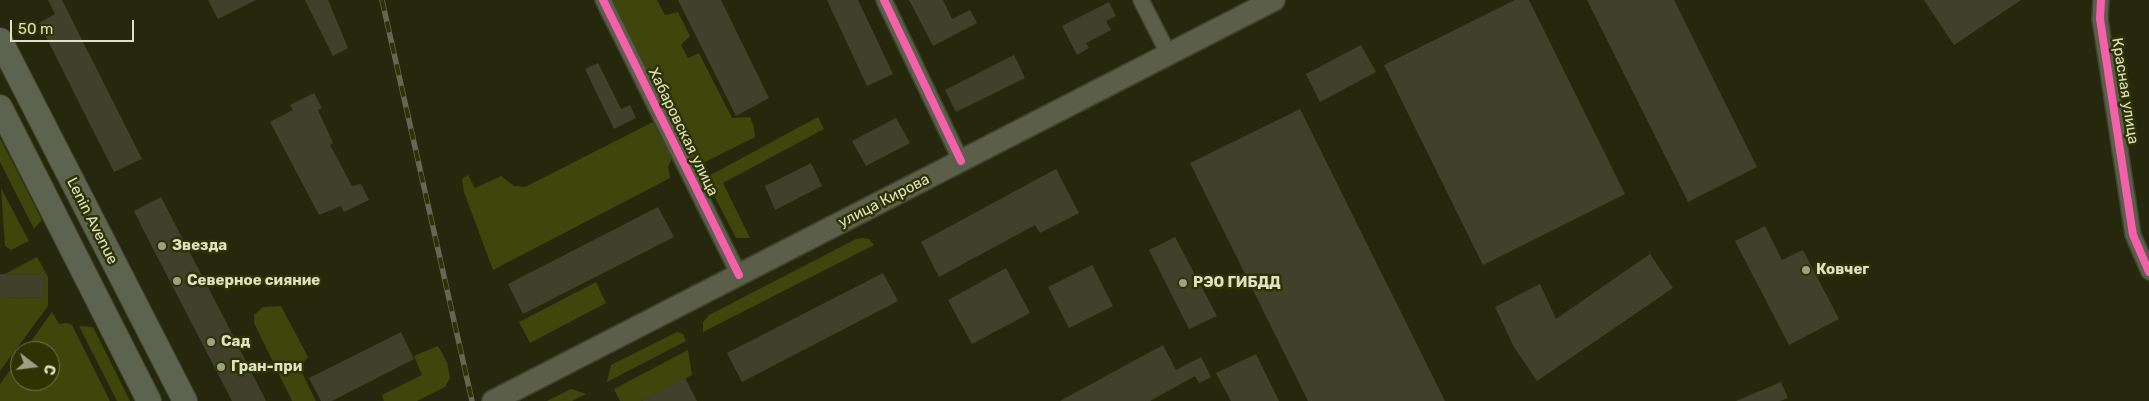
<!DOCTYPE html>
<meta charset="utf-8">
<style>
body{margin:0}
#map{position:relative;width:2149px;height:401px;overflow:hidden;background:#25280d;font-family:Rubik,sans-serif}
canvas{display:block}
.north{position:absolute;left:10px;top:341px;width:50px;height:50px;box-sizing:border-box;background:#2d3302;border:1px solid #73794f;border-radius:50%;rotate:105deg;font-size:14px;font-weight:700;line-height:20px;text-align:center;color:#dce2c3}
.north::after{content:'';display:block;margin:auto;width:18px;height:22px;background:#9ca183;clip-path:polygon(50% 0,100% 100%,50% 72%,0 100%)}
.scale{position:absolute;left:10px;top:20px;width:124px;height:22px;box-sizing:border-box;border:2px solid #dce2c3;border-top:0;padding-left:6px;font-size:15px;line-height:18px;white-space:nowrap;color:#dce2c3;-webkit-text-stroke:4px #2d3302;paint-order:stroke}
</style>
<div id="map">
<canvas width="2149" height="401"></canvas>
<div class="north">С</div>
<div class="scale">50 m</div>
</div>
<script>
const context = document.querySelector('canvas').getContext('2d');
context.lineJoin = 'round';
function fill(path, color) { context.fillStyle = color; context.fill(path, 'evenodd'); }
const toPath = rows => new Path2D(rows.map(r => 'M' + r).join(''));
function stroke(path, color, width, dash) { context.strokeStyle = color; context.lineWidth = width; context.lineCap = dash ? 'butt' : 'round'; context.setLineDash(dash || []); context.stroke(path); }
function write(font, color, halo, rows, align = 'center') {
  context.font = font + ' Rubik,sans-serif'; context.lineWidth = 5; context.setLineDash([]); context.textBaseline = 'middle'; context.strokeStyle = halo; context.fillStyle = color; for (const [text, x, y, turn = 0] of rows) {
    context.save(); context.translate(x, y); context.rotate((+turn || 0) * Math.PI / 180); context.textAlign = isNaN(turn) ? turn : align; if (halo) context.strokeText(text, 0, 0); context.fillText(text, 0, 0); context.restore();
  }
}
fill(toPath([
 [609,0,657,0,665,15,678,12,690,36,681,45,688,58,699,53,732,118,750,117,754,127,755,137,691,169],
 [818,117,824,129,723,183,750,238,736,238,705,178],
 [653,122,672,158,668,167,670,178,493,270,464,192,462,179,468,175,475,188,501,176,514,186,525,187],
 [0,138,42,220,34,229,0,162],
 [1,188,29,241,11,250,5,246],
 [863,238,869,239,874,245,703,332,703,322,709,315,856,239],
 [37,257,48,277,48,306,0,371,0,297,44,298,45,275,5,274],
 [596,282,606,303,530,343,519,322],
 [281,306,308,357,299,367,316,401,292,401,254,323,254,315,263,307],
 [52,312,59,324,66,323,72,325,110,401,0,401,0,384,20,356,20,381,50,381,50,351,24,351],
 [79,326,93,327,130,401,117,401],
 [677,332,683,334,686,341,607,382,611,365],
 [438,346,447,362,450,378,445,387,417,401,384,401,382,395,422,375,414,356],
 [688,350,692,375,641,401,620,401,614,389],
 [571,389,586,394,572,401,547,401]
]), '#3f460b');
fill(toPath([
 [48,0,62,0,142,159,114,172,39,23,55,14],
 [208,0,256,0,218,19],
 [305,0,328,0,348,48,333,56],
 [678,0,721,0,769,98,736,116],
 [827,0,858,0,893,74,867,86],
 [909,0,943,0,952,19,970,10,977,23,933,46],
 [1515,0,1529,0,1625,194,1483,265,1384,65],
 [1587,0,1674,0,1757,167,1688,202],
 [1924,0,2021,0,1954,45],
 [1109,2,1116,16,1106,21,1111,30,1086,43,1089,48,1077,55,1062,26],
 [1361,45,1376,72,1320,102,1306,74],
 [1014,55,1025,78,956,112,945,90],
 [598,63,621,109,630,105,636,118,614,129,585,69],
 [314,93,322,108,318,110,333,143,330,145,352,186,361,184,369,200,344,212,341,206,319,215,270,122,293,110,290,105],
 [1300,109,1445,401,1308,401,1190,163],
 [896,118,910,143,866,166,852,141],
 [811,163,822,186,775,210,765,186],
 [1056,169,1079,213,1040,233,1035,225,939,277,921,242],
 [161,197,224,318,266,401,232,401,147,237,134,211],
 [658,207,674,237,523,314,508,284],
 [1765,226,1782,260,1803,250,1839,319,1789,345,1735,241],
 [1175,237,1217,316,1189,329,1149,250],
 [1650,254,1673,288,1537,381,1514,347,1495,307,1540,284,1556,319],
 [1092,265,1113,306,1069,328,1048,287],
 [1006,268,1030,313,972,344,948,300],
 [883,273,898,301,742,382,727,353],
 [0,274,45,275,44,298,0,297],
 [401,332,414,359,332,401,321,401,309,378],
 [1163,345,1176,370,1201,357,1211,377,1199,383,1195,376,1150,401,1060,401],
 [1256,354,1279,401,1231,401,1216,373],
 [685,378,697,401,641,401],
 [1781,382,1788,398,1780,401,1736,401]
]), '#41412b');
const minor = toPath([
 [603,0,739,275],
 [884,0,961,161],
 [1141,0,1169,55],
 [2101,0,2100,19,2133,235,2149,272]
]);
const secondary = toPath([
 [493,401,1274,0]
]);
const primary = toPath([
 [0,40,185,401],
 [0,107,149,401]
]);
stroke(minor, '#40442f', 18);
stroke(secondary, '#40442f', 24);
stroke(primary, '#40442f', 26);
stroke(minor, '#5b5e48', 15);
stroke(secondary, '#5b5e48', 21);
stroke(primary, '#5c6450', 24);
const rail = toPath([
 [382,0,472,401]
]);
stroke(rail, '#646753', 5.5);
stroke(rail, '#2d3302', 4, [11]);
stroke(toPath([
 [603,0,739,275],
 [884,0,961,161],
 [2101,0,2100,19,2133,235,2149,272]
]), '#f560ab', 8);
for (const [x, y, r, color] of [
 [162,246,5,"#9ca183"],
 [1806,270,5,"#9ca183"],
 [177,281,5,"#9ca183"],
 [1183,283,5,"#9ca183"],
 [211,342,5,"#9ca183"],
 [221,367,5,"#9ca183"]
]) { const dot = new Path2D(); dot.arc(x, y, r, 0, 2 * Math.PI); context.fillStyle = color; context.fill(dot); stroke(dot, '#2d3302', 2); }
write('15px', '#dce2c3', '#2d3302', [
 ["Красная улица",2125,91,81],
 ["Хабаровская улица",683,132,64],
 ["улица Кирова",884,201,-27],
 ["Lenin Avenue",92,221,63]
]);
write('bold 15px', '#dce2c3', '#2d3302', [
 ["Звезда",172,246],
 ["Ковчег",1816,270],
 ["Северное сияние",187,281],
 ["РЭО ГИБДД",1193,283],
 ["Сад",221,342],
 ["Гран-при",231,367]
], 'left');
</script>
